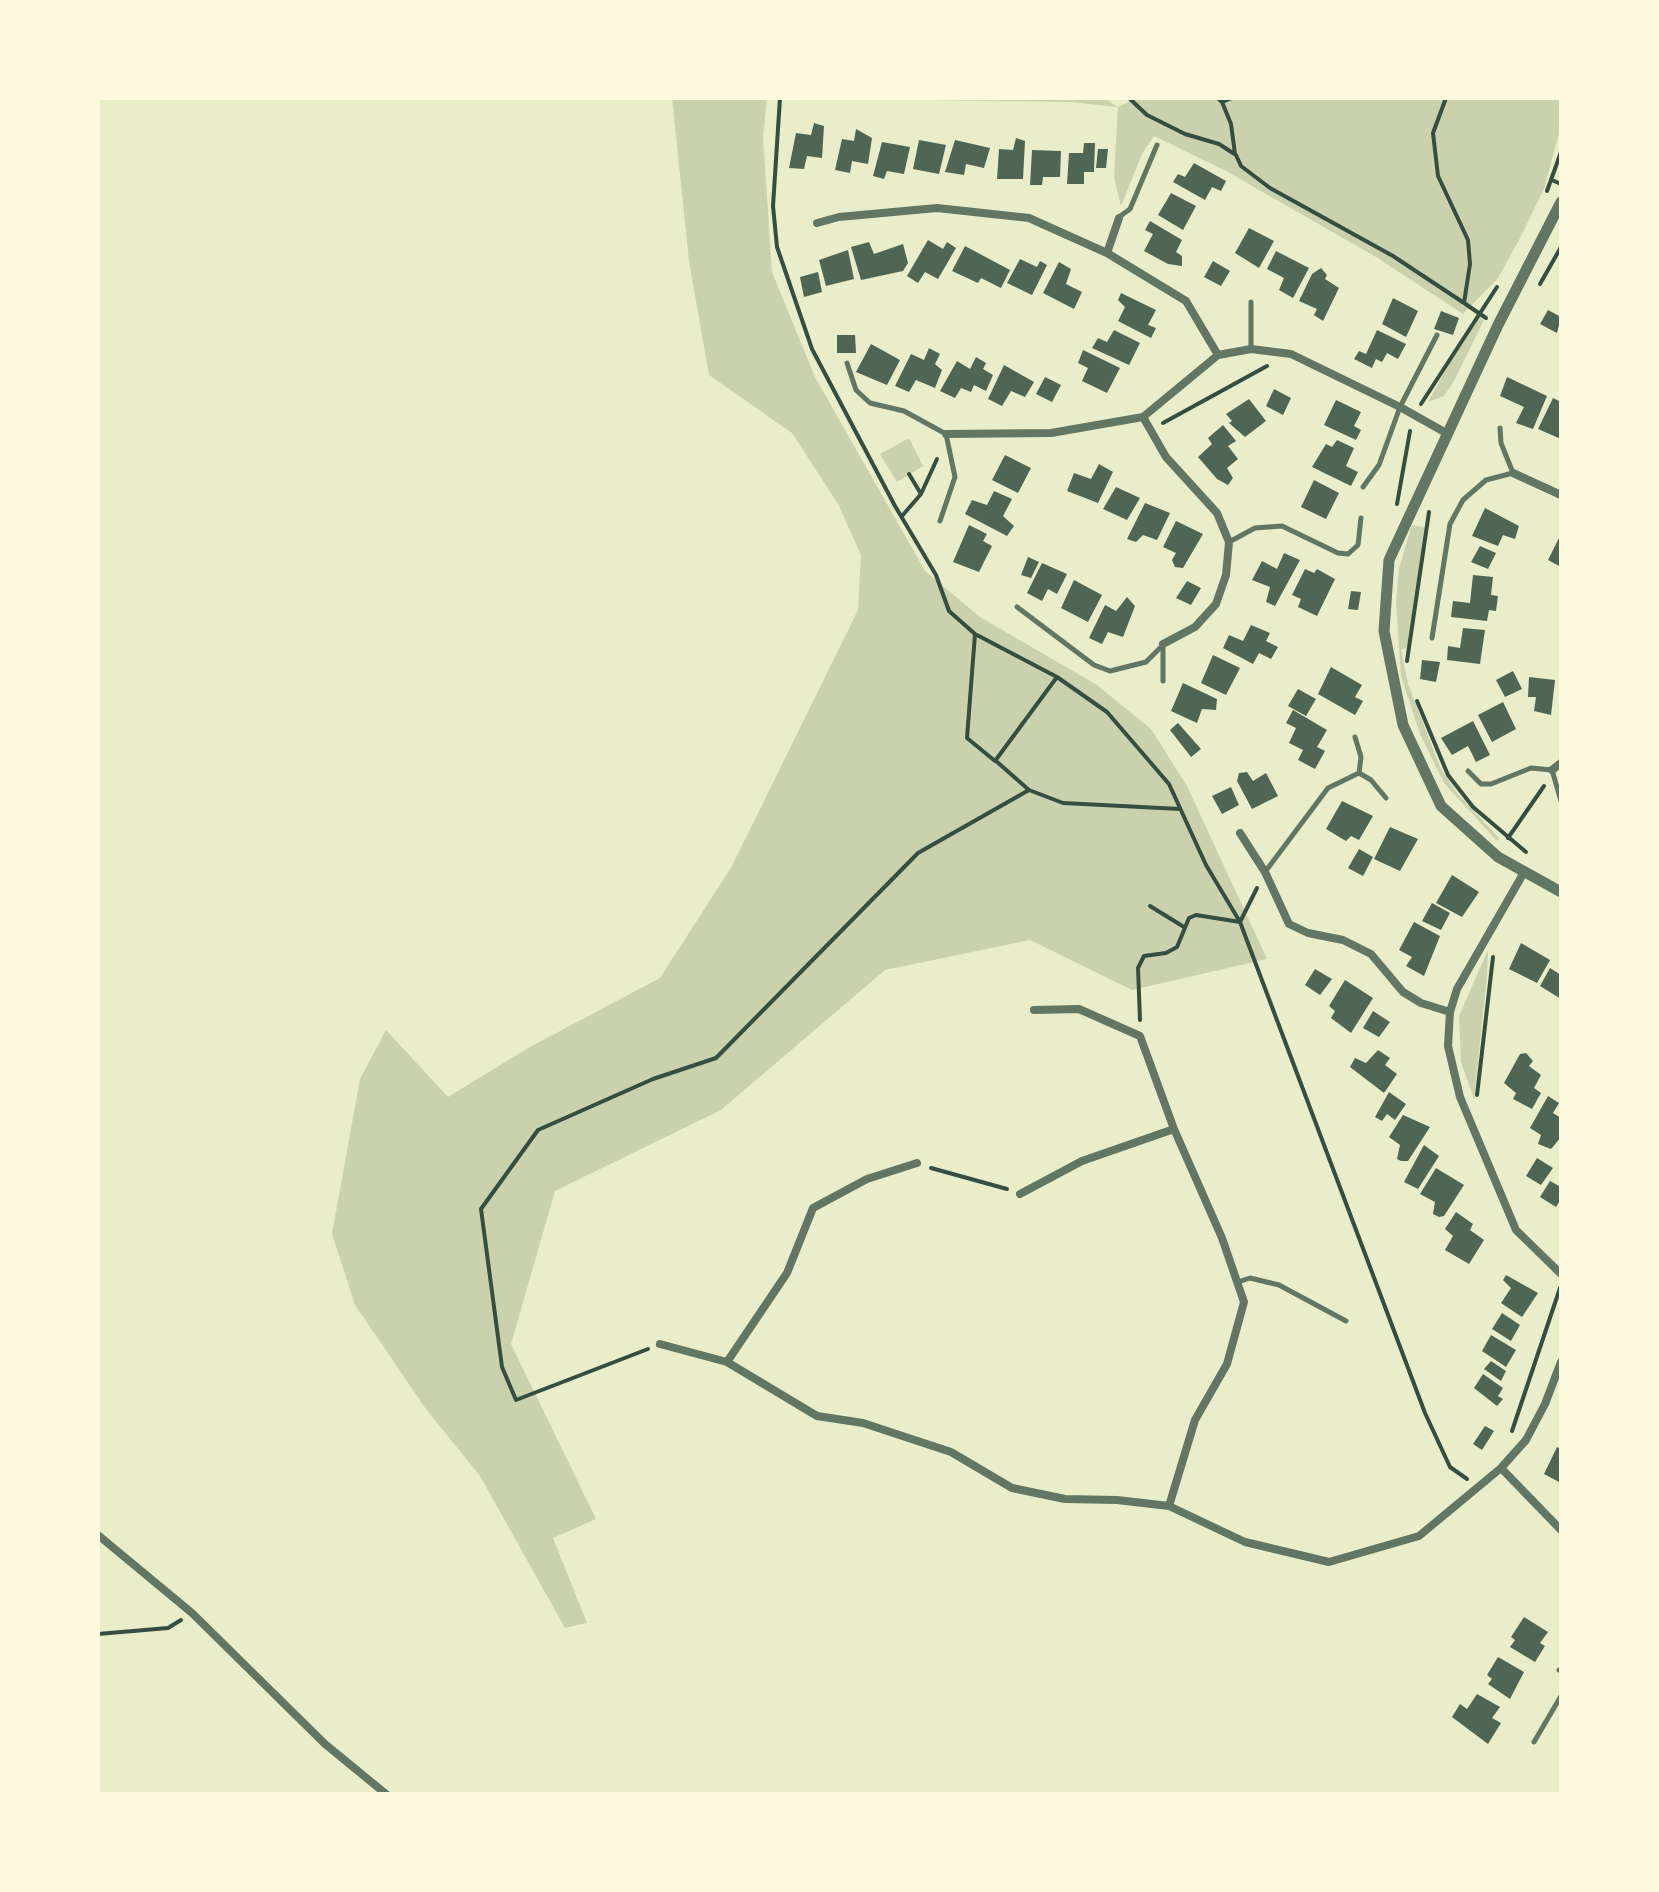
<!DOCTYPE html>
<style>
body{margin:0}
#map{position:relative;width:1659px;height:1892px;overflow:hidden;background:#e9edc9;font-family:"DM Sans",sans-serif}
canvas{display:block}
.frame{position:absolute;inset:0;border:100px solid #fefae0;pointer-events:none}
</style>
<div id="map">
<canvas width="1659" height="1892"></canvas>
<div class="frame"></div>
</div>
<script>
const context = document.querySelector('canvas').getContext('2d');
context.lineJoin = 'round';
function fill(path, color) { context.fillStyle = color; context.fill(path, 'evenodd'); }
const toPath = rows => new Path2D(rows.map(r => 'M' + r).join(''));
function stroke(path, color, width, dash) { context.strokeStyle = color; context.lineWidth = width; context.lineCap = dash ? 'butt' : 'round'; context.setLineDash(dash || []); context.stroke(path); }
fill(toPath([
 [672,98,767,98,763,137,772,272,815,377,925,571,980,617,1097,685,1151,729,1187,786,1267,959,1132,990,1030,940,885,970,721,1110,555,1191,511,1344,596,1519,553,1538,587,1623,565,1628,480,1476,426,1409,355,1305,332,1234,360,1079,386,1030,448,1097,528,1048,660,978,732,866,858,610,861,555,838,504,792,433,709,375,689,261],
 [785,98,1104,98,1118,107,1137,98,1561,98,1561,126,1544,189,1519,240,1498,278,1463,314,1376,257,1226,171,1154,136,1142,154,1121,206,1114,178,1118,107,1070,102],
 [1476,315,1484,320,1454,381,1444,396,1428,402],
 [909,438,923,466,897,482,880,454],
 [1412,525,1426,528,1408,647,1401,650,1408,684,1440,767,1457,793,1499,838,1497,841,1444,783,1420,734,1401,676,1396,602,1399,568],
 [1488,950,1487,976,1474,1099,1461,1062,1459,1016]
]), '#cad2ad');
fill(toPath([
 [814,123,824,126,822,158,807,156,804,169,789,168,796,133,811,135],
 [856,129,872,138,868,164,852,161,850,173,835,170,842,139,854,141],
 [1016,138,1025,141,1023,179,997,179,999,149,1013,150],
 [919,140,946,145,939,174,913,169],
 [955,140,990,148,984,168,966,164,964,175,945,172],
 [882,142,910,147,904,174,887,171,884,179,873,176],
 [1084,143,1095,143,1094,172,1084,172,1084,184,1067,184,1069,153,1083,153],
 [1098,149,1108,149,1106,168,1096,168],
 [1032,150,1061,151,1060,177,1043,177,1042,185,1030,185],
 [1194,163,1226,181,1221,191,1212,187,1205,200,1173,182,1178,174,1185,177],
 [1171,193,1196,206,1183,230,1158,215],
 [1150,221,1182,240,1176,252,1182,256,1182,266,1168,264,1144,251,1153,234,1145,230],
 [1249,228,1274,241,1259,268,1235,253],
 [928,240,943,249,947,242,956,248,938,279,925,272,918,283,907,276],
 [869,242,874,254,903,244,908,263,903,271,861,280,851,247],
 [965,246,1010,270,1001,288,981,278,978,283,952,271],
 [848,250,854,279,826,286,819,260],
 [1276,251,1309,268,1293,298,1279,290,1284,278,1267,269],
 [1020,259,1037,267,1040,261,1047,265,1032,295,1007,283],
 [1213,261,1230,271,1221,286,1204,277],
 [1059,262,1071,269,1066,284,1082,292,1074,309,1043,293],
 [1321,268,1327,275,1325,279,1339,288,1323,321,1314,315,1317,309,1299,301,1312,274],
 [818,272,822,292,804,297,800,277],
 [1121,293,1156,310,1148,325,1156,328,1151,338,1118,321,1125,307,1118,300],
 [1393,298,1418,311,1406,337,1382,324],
 [1548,310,1561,317,1557,333,1540,324],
 [1441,311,1459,318,1453,335,1434,329],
 [1114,330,1140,343,1129,365,1092,348,1098,338,1107,342],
 [1377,330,1406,344,1398,359,1387,353,1382,362,1376,359,1372,368,1354,359,1359,351,1366,354],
 [837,335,855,335,856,353,837,353],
 [871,344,900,360,887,385,856,372],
 [929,348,940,354,935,364,942,370,935,388,916,380,909,392,895,386,911,354,924,360],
 [1083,350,1120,368,1107,393,1082,381,1088,368,1078,363],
 [976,357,986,363,983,369,993,375,986,391,974,385,971,392,961,388,955,398,940,391,957,361,970,369],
 [1004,365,1034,382,1025,397,1011,391,1002,406,988,399],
 [1045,377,1061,385,1052,402,1036,394],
 [1507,377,1547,396,1533,429,1516,423,1524,407,1500,396],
 [1274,389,1291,398,1283,415,1266,406],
 [1553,398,1561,402,1561,439,1538,429],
 [1249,399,1266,421,1245,437,1229,423,1232,421,1226,414],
 [1336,400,1361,412,1354,426,1361,430,1356,440,1324,425],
 [1223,425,1236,441,1228,446,1238,459,1227,468,1233,478,1228,485,1217,479,1198,457,1212,444,1208,438],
 [1337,440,1354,448,1346,466,1358,472,1351,486,1312,467,1326,444,1332,447],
 [1005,455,1031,468,1018,493,992,480],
 [1099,464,1113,472,1098,503,1067,491,1074,473,1091,479],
 [1314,480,1339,493,1326,519,1301,507],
 [1116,487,1140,498,1127,520,1103,509],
 [994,491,1012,499,1003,516,1014,526,1007,536,965,514,972,500,987,505],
 [1145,503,1170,513,1157,540,1143,535,1136,542,1127,539],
 [1485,508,1519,526,1515,539,1503,535,1498,546,1472,536],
 [1176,521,1203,534,1183,568,1175,567,1172,560,1176,553,1163,547],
 [969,525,987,534,983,541,992,546,979,572,953,562],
 [1561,534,1561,567,1548,560],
 [1480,546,1496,553,1488,569,1471,562],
 [1284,553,1300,560,1275,606,1266,602,1270,587,1252,580,1262,561,1277,569],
 [1028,557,1039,562,1031,578,1021,575],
 [1042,563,1067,574,1057,594,1048,589,1042,601,1027,593],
 [1305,569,1314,573,1317,569,1335,579,1317,616,1298,607,1301,599,1292,595],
 [1473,575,1493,577,1491,595,1498,596,1496,611,1489,610,1487,621,1451,617,1453,601,1470,603],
 [1074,580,1102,595,1088,622,1061,608],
 [1187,581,1201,588,1191,605,1176,598],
 [1351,591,1361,592,1358,610,1348,609],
 [1127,597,1135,606,1123,637,1108,632,1102,644,1089,638,1105,605,1116,611],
 [1251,625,1270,633,1266,641,1278,647,1271,659,1259,653,1253,664,1223,648,1229,635,1243,641],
 [1463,628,1485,630,1480,664,1447,660,1448,646,1460,648],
 [1213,655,1240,668,1226,695,1201,683],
 [1422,660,1440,662,1436,682,1420,679],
 [1331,667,1362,685,1355,697,1363,701,1355,715,1318,694],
 [1513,671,1522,689,1505,697,1496,680],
 [1529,677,1555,680,1551,715,1534,711,1536,697,1528,697],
 [1183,683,1217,699,1216,710,1202,709,1197,723,1171,711],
 [1298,689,1316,699,1306,716,1288,706],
 [1503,702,1516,729,1492,742,1478,715],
 [1293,710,1327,730,1317,747,1325,751,1315,769,1298,760,1303,750,1289,743,1296,728,1286,723],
 [1473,721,1490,755,1476,762,1468,746,1452,755,1441,738],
 [1178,723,1201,749,1191,757,1170,730],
 [1247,772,1253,781,1266,773,1278,796,1252,809,1237,781,1239,773],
 [1231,787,1239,805,1222,814,1212,796],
 [1342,801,1373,816,1359,840,1351,836,1346,841,1326,829],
 [1390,827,1418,839,1400,871,1374,859],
 [1359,849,1373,857,1363,876,1348,868],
 [1452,875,1479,892,1462,917,1436,903],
 [1432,903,1450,913,1441,930,1422,921],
 [1414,922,1440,936,1424,976,1406,966,1412,957,1399,950],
 [1521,943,1550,960,1537,983,1509,969],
 [1550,968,1561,975,1561,999,1540,986],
 [1315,969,1332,979,1320,995,1305,985],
 [1345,980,1373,998,1351,1033,1331,1018,1335,1011,1329,1006],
 [1373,1011,1390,1022,1379,1037,1363,1028],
 [1378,1050,1390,1058,1385,1065,1397,1074,1384,1093,1350,1067,1355,1058,1366,1063],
 [1526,1053,1533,1061,1529,1066,1541,1075,1534,1088,1541,1093,1532,1109,1513,1099,1516,1093,1504,1083,1520,1054],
 [1389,1092,1406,1104,1395,1120,1387,1114,1382,1121,1375,1117],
 [1548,1096,1559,1103,1553,1113,1561,1118,1561,1137,1551,1149,1538,1144,1541,1135,1530,1128],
 [1403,1115,1430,1127,1408,1161,1401,1161,1397,1159,1400,1145,1389,1137],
 [1424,1145,1439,1156,1418,1189,1404,1182],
 [1537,1158,1553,1168,1541,1185,1526,1176],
 [1436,1168,1464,1185,1444,1216,1439,1217,1433,1214,1435,1202,1420,1194],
 [1550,1181,1561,1187,1561,1199,1556,1207,1540,1197],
 [1456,1212,1473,1224,1470,1230,1484,1240,1469,1264,1445,1250,1453,1236,1445,1229],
 [1506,1275,1538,1293,1522,1317,1501,1303,1511,1288,1503,1280],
 [1502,1313,1520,1325,1511,1341,1492,1329],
 [1491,1335,1516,1350,1506,1367,1482,1351],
 [1491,1361,1506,1371,1501,1381,1484,1369],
 [1483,1374,1503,1388,1498,1396,1503,1399,1497,1406,1474,1388],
 [1485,1426,1494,1431,1482,1450,1473,1444],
 [1557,1447,1561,1449,1561,1483,1544,1474],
 [1524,1617,1548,1632,1540,1643,1545,1646,1535,1662,1510,1647,1515,1640,1511,1637],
 [1498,1657,1524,1672,1510,1699,1488,1684,1492,1679,1487,1675],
 [1477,1694,1500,1707,1492,1718,1501,1723,1488,1744,1452,1717,1460,1704,1467,1709]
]), '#4f6655');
stroke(toPath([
 [780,98,773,206,777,247,812,349,895,506,936,575,949,611,975,634,1057,677,1107,712,1169,784,1206,865,1240,922,1196,915,1189,918,1177,947,1166,953,1144,956,1138,968,1140,1020],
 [1129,98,1147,115,1185,134,1219,144,1236,155,1241,166,1270,188,1393,256,1464,303],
 [1218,98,1222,102,1232,98],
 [1446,98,1433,133,1438,176,1468,240,1470,264,1464,303,1486,318],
 [1222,102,1231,124,1235,154],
 [1552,180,1561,184],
 [1547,191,1561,152],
 [1540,284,1561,247],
 [1421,404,1497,287],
 [1163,423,1267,366],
 [909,474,921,494],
 [1397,504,1410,431],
 [902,516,921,494,937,459],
 [975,634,967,738,995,761,1057,677],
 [1407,661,1429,512],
 [1417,701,1448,775,1473,807,1526,852],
 [996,761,1029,790,1063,803,1180,809],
 [1508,838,1544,786],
 [1257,888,1240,922,1425,1413,1450,1467,1467,1479],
 [1150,906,1184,927],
 [1477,1095,1493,957],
 [931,1168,1007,1189],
 [648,1349,516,1400,502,1367,481,1209,538,1130,653,1079,716,1058,918,853,1029,790],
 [1512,1431,1560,1288],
 [98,1634,168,1628,181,1620]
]), '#344e41', 4);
stroke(toPath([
 [1119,217,1130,209,1157,145],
 [1251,349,1251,302],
 [847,363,856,390,870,403,904,411,946,434,955,477,940,521],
 [1363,487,1379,465,1400,407,1437,335],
 [1229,542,1255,528,1282,526,1338,553,1348,554,1358,545,1361,518],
 [1017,607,1094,665,1110,671,1146,662,1163,645],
 [1432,638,1450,524,1463,500,1486,480,1513,473,1501,443,1500,428],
 [1163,681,1163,645],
 [1355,737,1361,757,1359,773,1371,780,1386,798],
 [1468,771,1481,784,1491,784,1531,768,1552,770,1561,801],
 [1265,872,1328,788,1359,773],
 [1238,1282,1250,1278,1279,1285,1346,1321],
 [1559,1670,1561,1671],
 [1534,1742,1561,1696]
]), '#617663', 5);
stroke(toPath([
 [817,223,839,217,937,208,1029,218,1107,253,1186,301,1218,355],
 [1107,253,1119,218],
 [1143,417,1166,457,1217,513,1229,542,1226,575,1216,604,1195,627,1163,644],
 [946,434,1051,433,1143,417,1218,355,1251,349,1291,354,1400,407,1448,434],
 [1513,473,1561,495],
 [1552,770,1561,763],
 [1240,833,1265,872,1289,924,1308,933,1343,940,1371,954,1403,992,1421,1003,1450,1012],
 [1523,874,1457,989,1450,1012,1448,1046,1460,1097,1516,1230,1561,1274],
 [1034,1010,1079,1009,1140,1036,1174,1129,1222,1238,1244,1302,1227,1364,1195,1420,1169,1506],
 [1020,1194,1082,1161,1174,1129],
 [660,1344,727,1362,817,1416,863,1423,951,1452,1012,1488,1065,1499,1117,1500,1169,1506,1245,1542,1329,1562,1419,1536,1501,1468,1526,1440,1545,1404,1561,1362],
 [727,1362,787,1273,813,1208,867,1179,917,1163],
 [1501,1468,1561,1530],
 [98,1535,192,1613,325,1744,386,1794]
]), '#617663', 8);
stroke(toPath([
 [1561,202,1498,325,1389,560,1384,631,1403,725,1441,806,1498,857,1561,892]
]), '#617663', 11);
</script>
